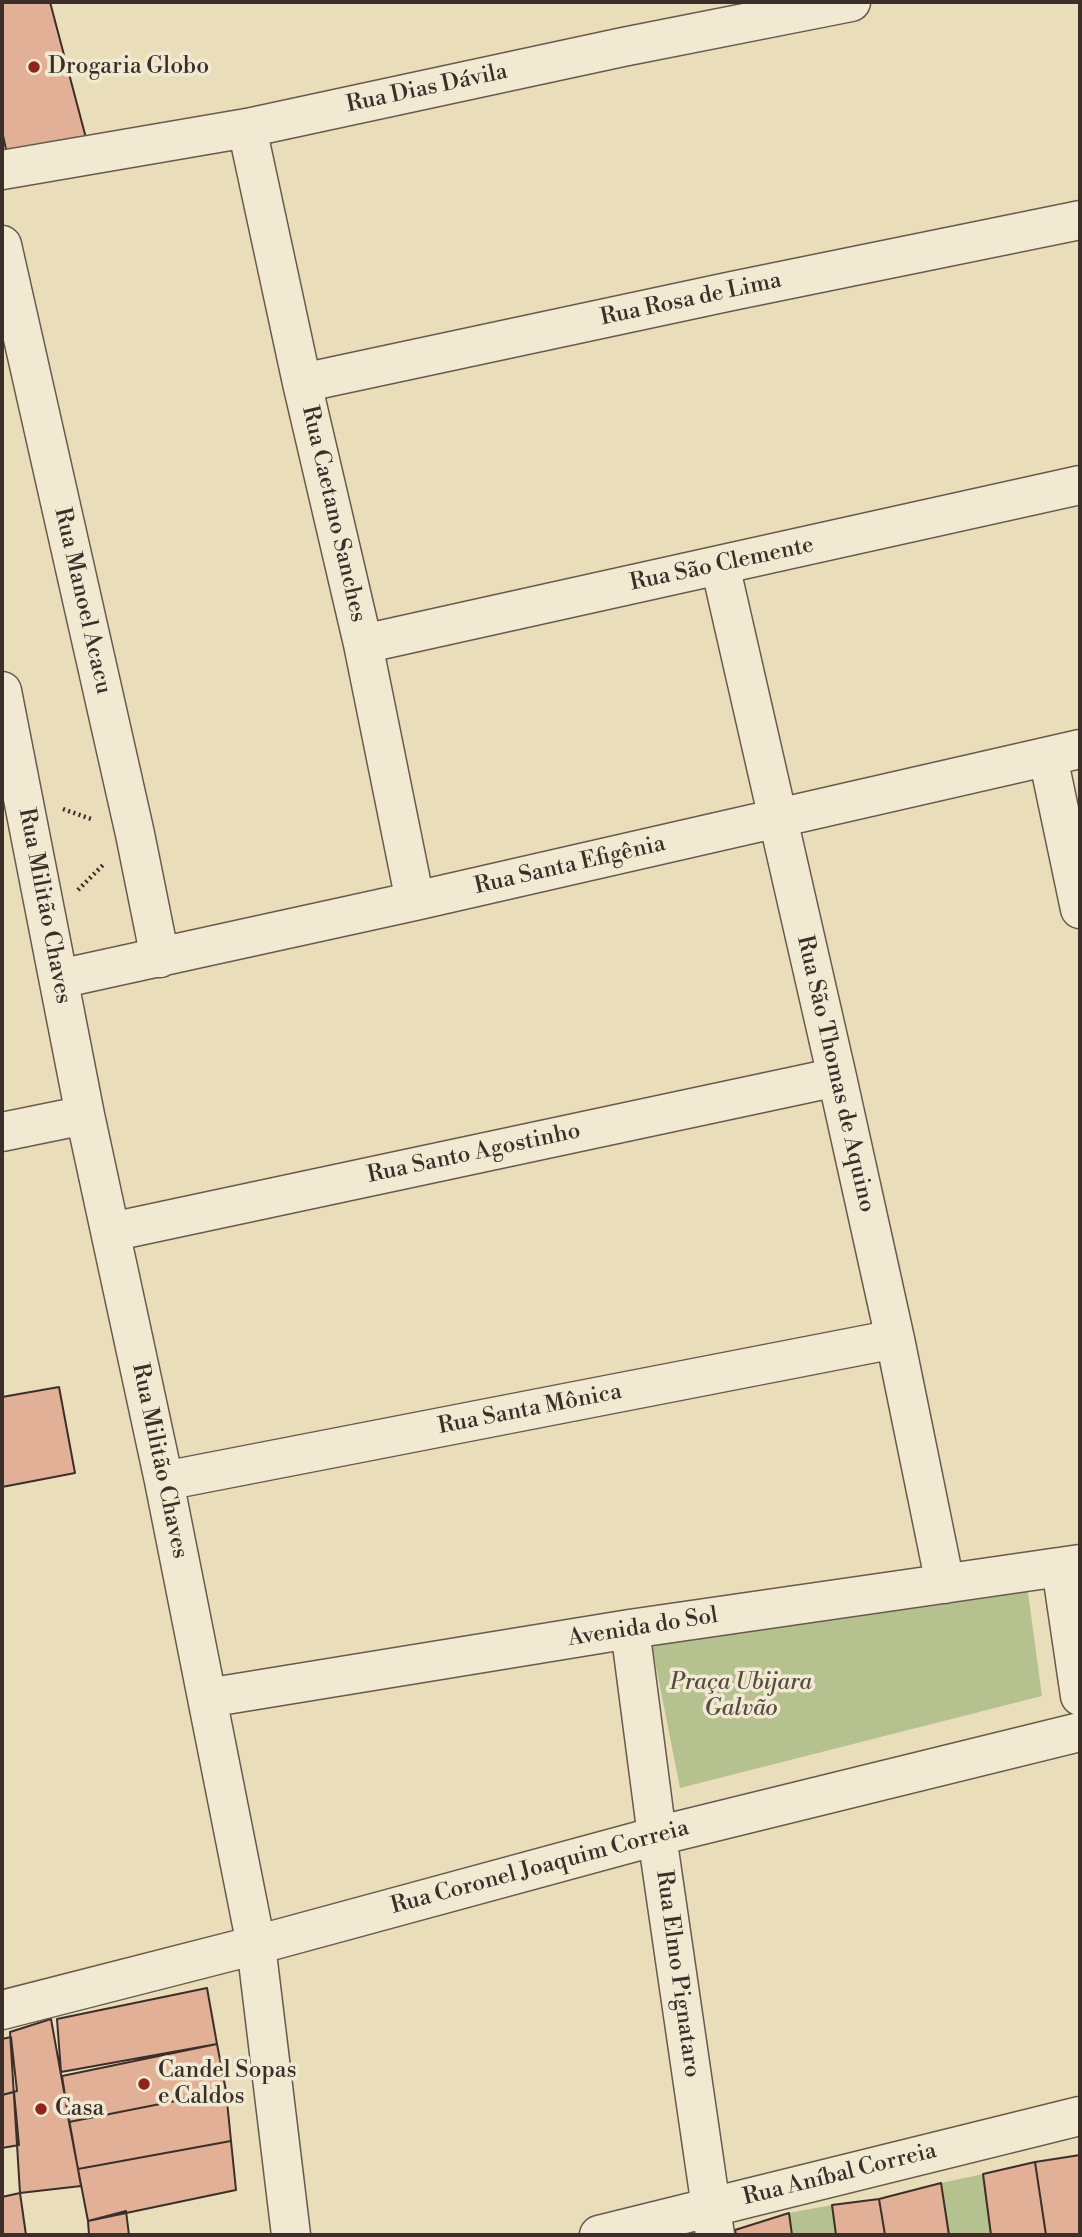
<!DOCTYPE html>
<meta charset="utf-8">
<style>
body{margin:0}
#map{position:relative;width:1082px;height:2237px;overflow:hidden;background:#eaddb9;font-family:"Libre Bodoni",serif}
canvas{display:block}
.frame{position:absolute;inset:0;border:4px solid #3c2f2a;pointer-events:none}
</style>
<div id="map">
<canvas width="1082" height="2237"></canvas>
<div class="frame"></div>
</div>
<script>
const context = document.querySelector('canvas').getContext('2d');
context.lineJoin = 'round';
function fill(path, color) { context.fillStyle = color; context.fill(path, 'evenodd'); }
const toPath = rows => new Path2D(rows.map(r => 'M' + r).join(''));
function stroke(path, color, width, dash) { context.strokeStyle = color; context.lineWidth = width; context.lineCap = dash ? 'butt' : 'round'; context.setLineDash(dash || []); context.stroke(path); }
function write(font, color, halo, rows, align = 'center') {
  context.font = font + ' "Libre Bodoni",serif'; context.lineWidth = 7; context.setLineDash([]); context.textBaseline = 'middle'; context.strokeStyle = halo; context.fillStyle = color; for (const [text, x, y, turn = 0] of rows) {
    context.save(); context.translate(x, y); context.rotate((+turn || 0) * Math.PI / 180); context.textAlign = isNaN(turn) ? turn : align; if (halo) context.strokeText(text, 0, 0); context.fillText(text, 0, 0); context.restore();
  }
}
fill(toPath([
 [1026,1578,1042,1696,680,1788,650,1636],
 [983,2174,991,2235,949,2235,941,2183],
 [832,2205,836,2235,792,2235,789,2213]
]), '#b6c190');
const building = toPath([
 [2,2,50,2,86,138,7,154,2,131,2,2],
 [59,1387,75,1473,2,1487,2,1397,59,1387],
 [207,1988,217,2044,61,2072,57,2019,207,1988],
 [51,2019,81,2186,20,2193,10,2032,51,2019],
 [11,2037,17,2091,2,2095,2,2039,11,2037],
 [217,2044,226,2091,69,2122,62,2076,217,2044],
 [226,2091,231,2141,78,2169,69,2122,226,2091],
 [14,2092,19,2145,2,2148,2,2095,14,2092],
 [231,2141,236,2190,88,2221,78,2169,231,2141],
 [1080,2155,1080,2235,1046,2235,1035,2162,1080,2155],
 [1035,2162,1046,2235,991,2235,983,2174,1035,2162],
 [941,2183,949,2235,885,2235,879,2199,941,2183],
 [20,2193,26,2235,2,2235,2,2197,20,2193],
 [879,2199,885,2235,836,2235,832,2205,879,2199],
 [126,2211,129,2235,89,2235,88,2221,126,2211],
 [789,2213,792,2235,736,2235,735,2230,789,2213]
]);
fill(building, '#e1b096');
stroke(building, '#3c2f2a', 2);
const minor = toPath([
 [247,128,302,383,363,644,415,901],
 [2,170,247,128,623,47,851,2],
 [2,245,135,834,160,958],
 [302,383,732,291,1080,220],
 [720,565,837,1077,895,1339,945,1584],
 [363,644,1080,485],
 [2,691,85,1115,164,1481,256,1945,291,2235],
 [1048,757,1080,909],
 [59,979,415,901,1080,749],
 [2,1132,85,1115],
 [111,1232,837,1077],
 [164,1481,895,1339],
 [1061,1567,1080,1696],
 [630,1629,657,1836,715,2235],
 [207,1698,630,1629,1080,1564],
 [2,2010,256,1945,657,1836,1080,1732],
 [599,2235,1080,2116]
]);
stroke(minor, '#685a4e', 41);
stroke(toPath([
 [63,809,94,820],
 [78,890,104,864]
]), '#3c2f2a', 4.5, [2, 3.5]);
stroke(minor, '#f1e9d2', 38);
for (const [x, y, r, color] of [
 [34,67,7,"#8f2418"],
 [144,2084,7,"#8f2418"],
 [41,2109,7,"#8f2418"]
]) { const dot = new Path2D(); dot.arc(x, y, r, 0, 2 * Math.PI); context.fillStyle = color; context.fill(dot); stroke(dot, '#f1e9d2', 2.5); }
write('23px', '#3c2f2a', '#f1e9d2', [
 ["Drogaria Globo",48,67],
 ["Candel Sopas",158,2071],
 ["e Caldos",158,2097],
 ["Casa",55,2109]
], 'left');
write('23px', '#3c2f2a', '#f1e9d2', [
 ["Rua Dias Dávila",427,89,-12],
 ["Rua Rosa de Lima",691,300,-12],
 ["Rua Caetano Sanches",333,514,77],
 ["Rua São Clemente",722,565,-12],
 ["Rua Manoel Acacu",82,601,77],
 ["Rua Santa Efigênia",570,866,-13],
 ["Rua Militão Chaves",44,906,79],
 ["Rua São Thomas de Aquino",835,1074,77],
 ["Rua Santo Agostinho",474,1154,-12],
 ["Rua Santa Mônica",530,1410,-11],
 ["Rua Militão Chaves",159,1461,78],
 ["Avenida do Sol",643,1628,-9],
 ["Rua Coronel Joaquim Correia",540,1868,-15],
 ["Rua Elmo Pignataro",677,1974,82],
 ["Rua Aníbal Correia",840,2175,-14]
]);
write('italic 23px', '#544c3e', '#f1e9d2', [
 ["Praça Ubijara",741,1683],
 ["Galvão",741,1709]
]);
</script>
